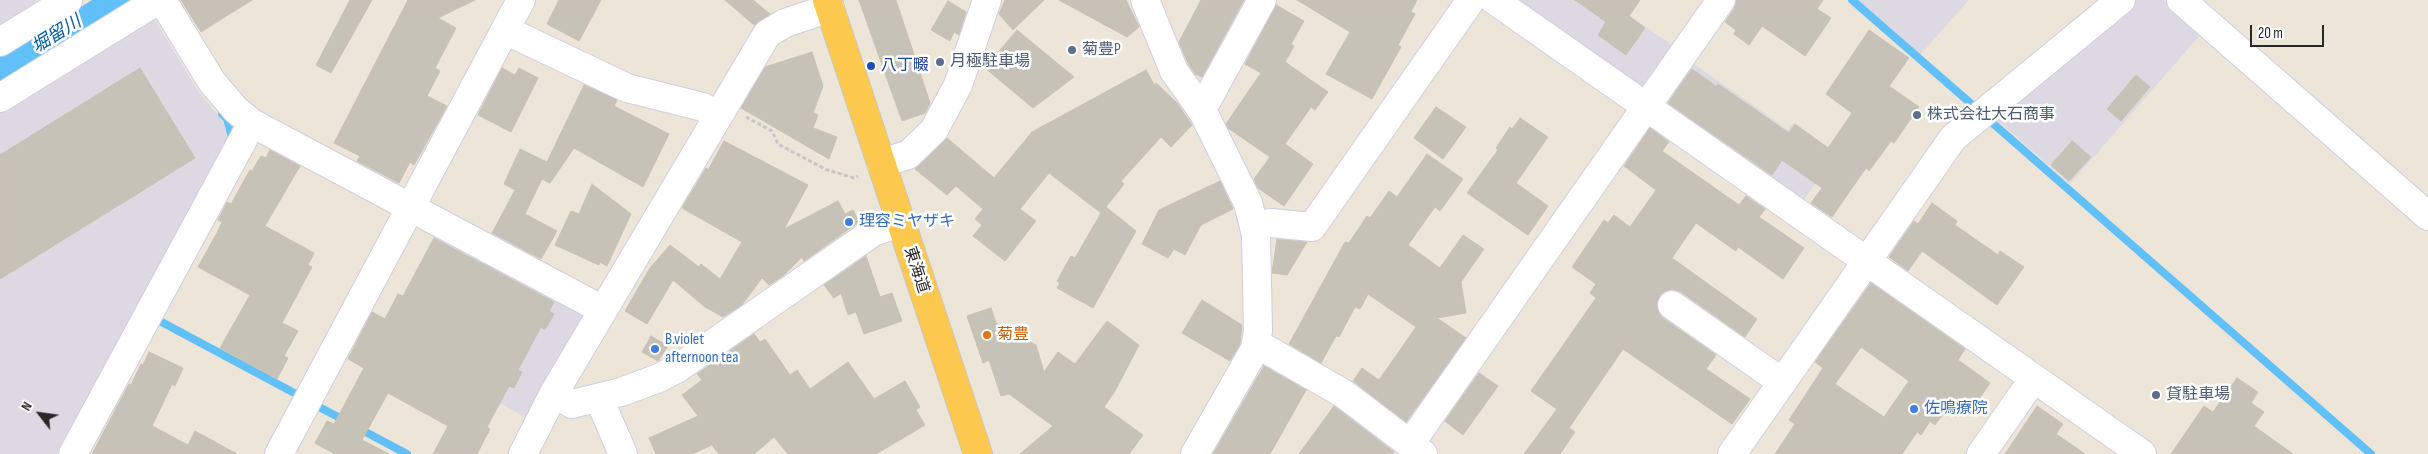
<!DOCTYPE html>
<meta charset="utf-8">
<style>
body{margin:0}
#map{position:relative;width:2428px;height:454px;overflow:hidden;background:#ece5d8;font-family:"Sofia Sans Condensed",sans-serif}
canvas{display:block}
.north{position:absolute;left:15px;top:389px;width:50px;height:50px;-webkit-text-stroke:4px #fff;paint-order:stroke;rotate:300deg;font-size:14px;font-weight:700;line-height:20px;text-align:center;color:#282828}
.north::after{content:'';display:block;margin:auto;width:18px;height:22px;background:#282828;clip-path:polygon(50% 0,100% 100%,50% 72%,0 100%)}
.scale{position:absolute;left:2250px;top:25px;width:74px;height:22px;box-sizing:border-box;border:2px solid #282828;border-top:0;padding-left:6px;font-size:15px;line-height:18px;white-space:nowrap;color:#282828;-webkit-text-stroke:4px #fff;paint-order:stroke}
</style>
<div id="map">
<canvas width="2428" height="454"></canvas>
<div class="north">N</div>
<div class="scale">20 m</div>
</div>
<script>
const context = document.querySelector('canvas').getContext('2d');
context.lineJoin = 'round';
function fill(path, color) { context.fillStyle = color; context.fill(path, 'evenodd'); }
const toPath = rows => new Path2D(rows.map(r => 'M' + r).join(''));
function stroke(path, color, width, dash) { context.strokeStyle = color; context.lineWidth = width; context.lineCap = dash ? 'butt' : 'round'; context.setLineDash(dash || []); context.stroke(path); }
function write(font, color, halo, rows, align = 'center') {
  context.font = font + ' "Sofia Sans Condensed","Noto Sans JP",sans-serif'; context.lineWidth = 5; context.setLineDash([]); context.textBaseline = 'middle'; context.strokeStyle = halo; context.fillStyle = color; for (const [text, x, y, turn = 0] of rows) {
    context.save(); context.translate(x, y); context.rotate((+turn || 0) * Math.PI / 180); context.textAlign = isNaN(turn) ? turn : align; if (halo) context.strokeText(text, 0, 0); context.fillText(text, 0, 0); context.restore();
  }
}
fill(toPath([
 [0,0,35,0,38,8,0,31],
 [1511,0,1607,0,1679,50,1647,96],
 [1857,0,1969,0,1920,55],
 [2135,0,2164,0,2202,33,2070,184,1994,117],
 [152,15,198,91,223,121,228,137,57,454,0,454,0,109],
 [1687,59,1788,130,1793,123,1837,153,1801,204,1656,102],
 [472,253,585,313,587,320,529,419,416,358]
]), '#ddd9e3');
fill(toPath([
 [92,0,134,0,0,83,0,57]
]), '#61c0f8');
stroke(toPath([
 [1852,0,1976,108],
 [222,114,227,119,232,137,229,142],
 [1989,120,2371,454],
 [156,319,298,395],
 [317,406,346,421],
 [358,428,407,454]
]), '#61c0f8', 8);
const building = toPath([
 [181,0,252,0,201,32,181,0],
 [350,0,372,0,331,73,316,65,350,0],
 [408,0,475,0,438,18,456,28,435,68,440,71,427,96,447,106,414,165,410,162,399,183,357,161,360,156,334,143,408,0],
 [559,0,601,0,579,41,547,24,559,0],
 [725,0,753,0,770,14,754,25,725,0],
 [859,0,896,0,930,103,925,113,902,121,859,0],
 [1005,0,1044,0,1013,30,999,14,1005,0],
 [1059,0,1126,0,1139,27,1127,37,1059,0],
 [1201,0,1244,0,1202,77,1195,74,1188,63,1179,42,1201,0],
 [1297,0,1417,0,1411,12,1415,14,1398,45,1401,47,1372,99,1326,74,1350,32,1297,0],
 [1575,0,1640,0,1629,16,1645,28,1626,55,1598,35,1606,22,1575,0],
 [1736,0,1823,0,1817,9,1831,18,1805,56,1762,26,1749,45,1734,34,1736,30,1725,22,1734,9,1736,0],
 [948,1,966,12,959,35,954,32,950,41,931,30,948,1],
 [1276,5,1304,21,1291,44,1294,46,1285,62,1328,92,1315,110,1311,107,1285,144,1313,164,1284,206,1258,188,1254,179,1270,157,1228,128,1226,124,1261,73,1245,64,1276,5],
 [1017,30,1074,77,1033,108,985,68,1017,30],
 [1869,30,1909,58,1889,86,1919,107,1894,143,1891,141,1869,171,1866,168,1832,217,1811,203,1822,188,1782,160,1772,175,1668,103,1692,69,1717,87,1718,84,1789,133,1795,124,1828,148,1852,113,1826,94,1869,30],
 [812,52,823,86,813,113,818,115,813,128,837,137,829,159,741,108,765,67,812,52],
 [140,68,195,158,0,279,0,155,140,68],
 [502,68,515,75,519,68,538,78,511,132,478,115,502,68],
 [1146,70,1155,86,1156,83,1177,103,1192,125,1171,147,1161,137,1121,181,1124,184,1106,207,1136,231,1093,308,1057,288,1060,283,1057,281,1071,256,1075,258,1101,213,1049,173,1020,209,1036,221,1005,261,973,236,982,225,975,219,983,209,956,186,947,195,915,169,947,138,994,178,1032,132,1146,70],
 [2136,75,2150,87,2121,121,2107,109,2136,75],
 [584,85,617,100,614,106,669,134,643,187,574,148,550,183,542,179,525,214,557,231,541,259,492,233,515,190,504,184,520,149,547,162,584,85],
 [1436,107,1466,127,1443,159,1414,138,1436,107],
 [1520,118,1548,137,1516,183,1548,206,1528,235,1467,193,1498,150,1496,148,1510,127,1512,129,1520,118],
 [1650,128,1669,142,1662,151,1739,205,1746,196,1765,209,1759,217,1804,248,1783,279,1738,247,1736,251,1696,223,1672,258,1757,319,1745,337,1681,292,1673,289,1666,291,1660,296,1657,303,1658,311,1663,318,1716,355,1706,369,1750,399,1732,424,1623,349,1569,428,1575,432,1560,454,1524,454,1557,409,1531,391,1596,298,1590,293,1596,284,1572,267,1604,220,1608,223,1614,215,1630,227,1656,190,1624,166,1650,128],
 [724,141,808,185,784,229,838,201,845,214,853,210,859,222,804,261,802,257,784,275,769,285,762,278,742,305,723,317,705,307,673,280,647,324,625,311,650,268,670,245,699,267,701,264,720,279,742,242,682,208,706,168,708,170,724,141],
 [2072,141,2091,157,2069,181,2051,165,2072,141],
 [270,150,300,166,265,226,314,253,308,265,312,267,282,323,298,331,284,356,288,358,277,379,220,348,250,295,198,267,218,231,222,222,218,220,227,202,231,204,250,170,252,171,261,156,266,158,270,150],
 [1427,154,1463,179,1440,211,1435,207,1408,245,1440,268,1463,235,1484,249,1461,282,1466,313,1437,318,1466,338,1406,422,1353,381,1362,368,1379,380,1416,327,1368,294,1360,309,1355,307,1339,337,1336,336,1321,363,1289,344,1345,242,1349,243,1367,216,1370,218,1389,191,1397,197,1427,154],
 [1220,181,1233,209,1201,225,1185,255,1174,249,1168,258,1142,244,1159,210,1220,181],
 [592,184,631,214,607,266,600,262,599,265,555,245,571,211,579,214,592,184],
 [1932,203,1957,221,1955,225,1998,255,2000,251,2024,267,1997,305,1922,251,1908,271,1889,257,1914,221,1918,224,1932,203],
 [434,238,554,302,549,311,554,314,545,330,541,327,518,370,522,372,514,388,509,386,487,427,490,429,477,454,433,454,448,426,388,393,362,440,389,454,335,454,315,443,327,421,334,424,364,368,348,359,372,312,385,319,398,294,403,296,434,238],
 [1277,239,1307,242,1287,275,1272,273,1277,239],
 [866,256,880,297,892,293,902,321,864,334,856,312,848,315,841,293,834,298,824,285,866,256],
 [1871,283,1965,349,1958,360,1990,383,1975,405,1971,403,1965,411,1952,402,1935,425,1930,421,1921,435,1917,432,1902,454,1775,454,1795,424,1789,420,1823,368,1815,362,1871,283],
 [1861,347,1909,381,1884,417,1835,384,1861,347],
 [1202,300,1242,325,1240,344,1230,361,1182,333,1202,300],
 [991,308,996,323,1036,345,1044,372,1058,352,1075,364,1107,321,1139,345,1115,391,1104,407,1143,435,1129,454,1020,454,1053,426,1009,394,1001,396,989,360,983,363,967,316,991,308],
 [754,334,760,342,765,339,790,375,797,370,810,389,848,362,874,399,905,381,920,407,916,410,925,425,876,454,788,454,774,437,754,454,719,454,712,445,692,454,656,454,649,438,698,416,682,395,702,380,697,374,754,334],
 [651,336,668,346,658,361,642,352,651,336],
 [149,352,183,368,175,386,172,384,152,426,188,445,195,431,237,454,92,454,129,384,131,385,141,364,143,365,149,352],
 [1264,366,1306,390,1270,454,1213,454,1264,366],
 [1479,373,1498,386,1463,435,1445,421,1479,373],
 [2237,378,2258,392,2251,403,2264,412,2254,426,2293,454,2171,454,2204,406,2213,412,2237,378],
 [1334,406,1394,452,1392,454,1299,454,1334,406],
 [2037,406,2063,424,2056,434,2085,454,2005,454,2037,406]
]);
fill(building, '#c7c2b8');
stroke(building, '#c7c2b2', 1);
const minor = toPath([
 [162,0,212,82,236,110,252,123,603,310],
 [1145,0,1174,71,1203,112,1248,203,1256,235,1258,330,1255,349,1195,454],
 [1494,0,2142,454],
 [2181,0,2428,216],
 [505,30,627,88,703,107,718,116],
 [0,42,68,0],
 [0,98,158,0],
 [1199,107,1206,102,1262,0],
 [881,163,908,155,934,130,958,85,987,0],
 [1255,225,1271,223,1312,227,1471,0],
 [1672,305,1782,382],
 [1256,346,1266,349,1344,394,1423,454],
 [554,393,572,404,621,392,659,378,678,368,873,232,901,223],
 [601,397,604,410,623,454],
 [1410,444,1721,0],
 [73,454,252,123],
 [279,454,521,0],
 [523,454,554,393,767,34,785,23,830,8],
 [1732,454,1953,138,2121,0],
 [1981,454,2034,378]
]);
const trunk = toPath([
 [827,0,978,454]
]);
stroke(minor, '#cdcfe3', 30);
stroke(trunk, '#c7c7c7', 30);
stroke(toPath([
 [746,117,772,131,778,144,827,170,854,178,858,176]
]), '#c7c7c7', 3, [4, 2.5]);
stroke(minor, '#fff', 28);
stroke(trunk, '#fdc84e', 28);
for (const [x, y, r, color] of [
 [1072,50,5,"#5c6f8a"],
 [940,62,5,"#5c6f8a"],
 [871,66,5,"#1a4fb4"],
 [1917,115,5,"#5c6f8a"],
 [849,222,5,"#3f7fe0"],
 [987,335,5,"#e8710a"],
 [655,349,5,"#3f7fe0"],
 [2156,395,5,"#5c6f8a"],
 [1914,409,5,"#3f7fe0"]
]) { const dot = new Path2D(); dot.arc(x, y, r, 0, 2 * Math.PI); context.fillStyle = color; context.fill(dot); stroke(dot, '#fff', 2); }
write('16px', '#4e5e75', '#fff', [
 ["菊豊P",1082,50],
 ["月極駐車場",950,62],
 ["株式会社大石商事",1927,115],
 ["貸駐車場",2166,395]
], 'left');
write('16px', '#164399', '#fff', [
 ["八丁畷",881,66]
], 'left');
write('16px', '#366cbe', '#fff', [
 ["理容ミヤザキ",859,222],
 ["B.violet",665,340],
 ["afternoon tea",665,358],
 ["佐鳴療院",1924,409]
], 'left');
write('16px', '#282828', '#fff', [
 ["東海道",916,270,72]
]);
write('16px', '#c56008', '#fff', [
 ["菊豊",997,335]
], 'left');
write('italic 18px', '#035aa1', '#fff', [
 ["堀留川",57,35,-32]
]);
</script>
